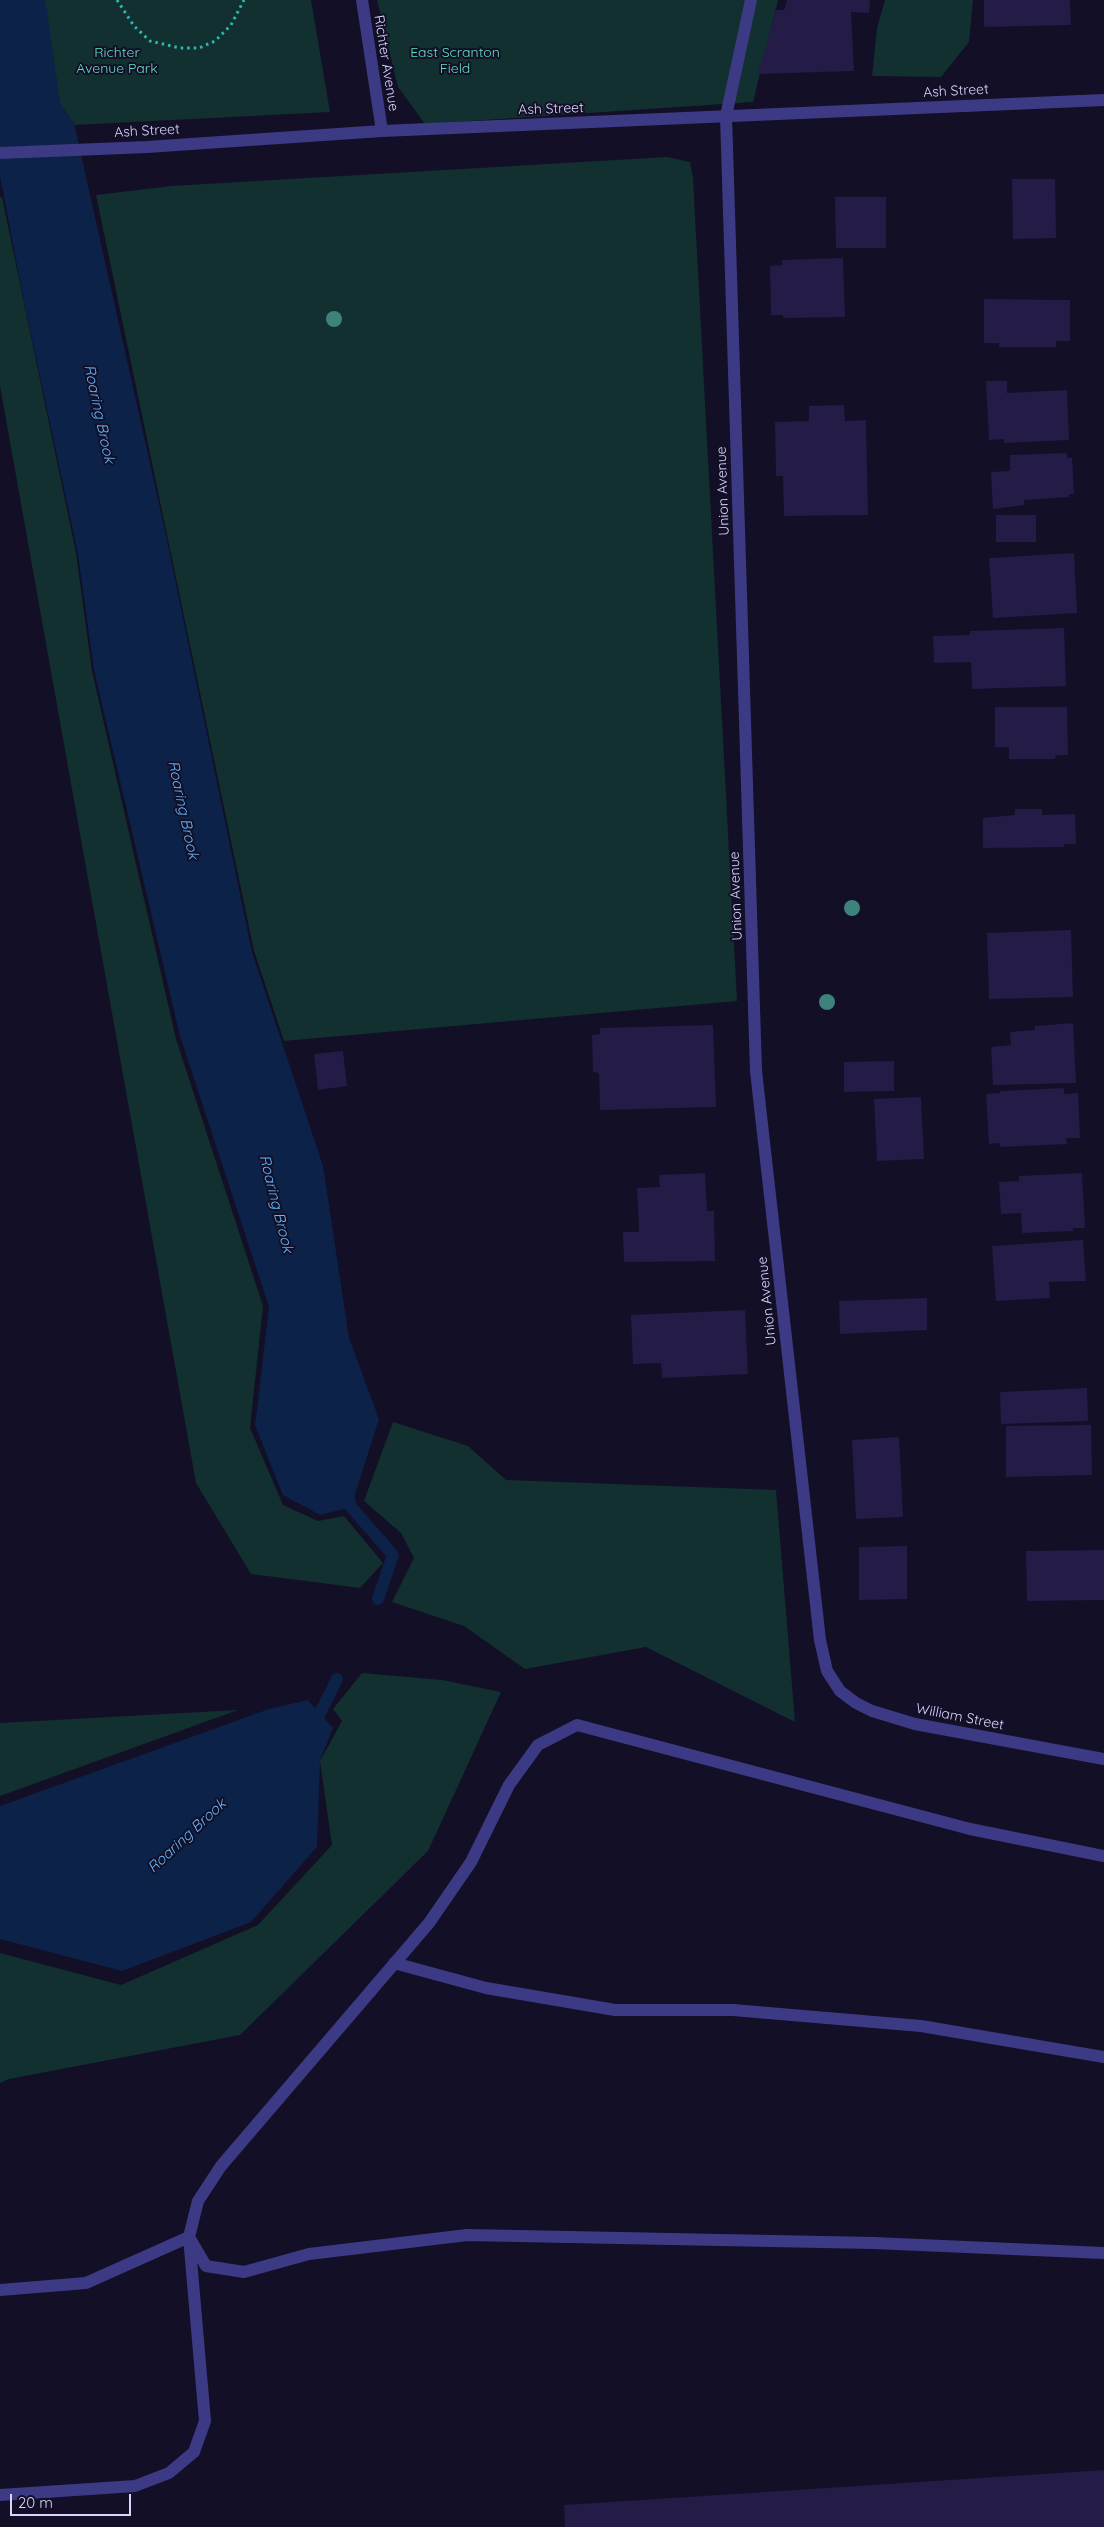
<!DOCTYPE html>
<style>
body{margin:0}
#map{position:relative;width:1104px;height:2527px;overflow:hidden;background:#130f26;font-family:Quicksand,sans-serif}
canvas{display:block}
.scale{position:absolute;left:10px;top:2494px;width:121px;height:22px;box-sizing:border-box;border:2px solid #d9d4ff;border-top:0;padding-left:6px;font-size:15px;line-height:18px;white-space:nowrap;color:#d9d4ff;-webkit-text-stroke:4px #130f26;paint-order:stroke}
</style>
<div id="map">
<canvas width="1104" height="2527"></canvas>
<div class="scale">20 m</div>
</div>
<script>
const context = document.querySelector('canvas').getContext('2d');
context.lineJoin = 'round';
function fill(path, color) { context.fillStyle = color; context.fill(path, 'evenodd'); }
const toPath = rows => new Path2D(rows.map(r => 'M' + r).join(''));
function stroke(path, color, width, dash) { context.strokeStyle = color; context.lineWidth = width; context.lineCap = dash ? 'butt' : 'round'; context.setLineDash(dash || []); context.stroke(path); }
function write(font, color, halo, rows, align = 'center') {
  context.font = font + ' Quicksand,sans-serif'; context.lineWidth = 4; context.setLineDash([]); context.textBaseline = 'middle'; context.strokeStyle = halo; context.fillStyle = color; for (const [text, x, y, turn = 0] of rows) {
    context.save(); context.translate(x, y); context.rotate((+turn || 0) * Math.PI / 180); context.textAlign = isNaN(turn) ? turn : align; if (halo) context.strokeText(text, 0, 0); context.fillText(text, 0, 0); context.restore();
  }
}
fill(toPath([
 [44,0,311,0,330,112,74,125,60,103],
 [377,0,778,0,753,102,425,124,398,87],
 [885,0,973,0,969,42,941,77,872,76,877,28],
 [667,157,690,162,693,178,737,1001,284,1041,254,951,96,195,171,186],
 [0,197,2,197,76,553,92,671,176,1039,263,1306,250,1428,283,1505,318,1521,344,1516,383,1563,360,1588,251,1574,196,1483,0,386],
 [393,1422,468,1446,506,1480,776,1490,795,1722,646,1647,525,1669,464,1626,392,1602,414,1558,401,1533,364,1501],
 [362,1673,442,1680,501,1692,428,1851,240,2035,9,2079,0,2083,0,1953,121,1985,258,1925,332,1845,320,1761,342,1721,333,1709],
 [238,1710,0,1796,0,1723]
]), '#12302f');
fill(toPath([
 [0,0,44,0,47,10,60,103,74,123,164,526,252,952,323,1166,349,1338,379,1419,351,1507,320,1515,283,1495,255,1425,269,1307,180,1036,94,670,78,554,23,297,0,176],
 [308,1700,333,1728,320,1761,317,1847,251,1922,122,1971,0,1939,0,1806,269,1709]
]), '#0c2248');
stroke(toPath([
 [347,1490,351,1507,393,1555,378,1599],
 [308,1724,320,1713,337,1679]
]), '#0c2248', 12);
fill(toPath([
 [787,0,870,0,869,13,851,12,854,71,758,74,776,10,784,10],
 [984,0,1070,0,1071,25,984,27],
 [1012,179,1055,179,1056,238,1013,239],
 [835,197,886,197,886,248,836,248],
 [843,258,845,317,783,318,783,315,771,315,770,266,782,265,782,260],
 [984,299,1070,300,1070,341,1056,341,1056,347,999,347,999,343,984,343],
 [986,381,1007,381,1007,393,1067,390,1069,440,1004,443,1004,439,989,440],
 [844,405,845,421,866,420,868,515,784,516,783,476,776,476,775,422,809,421,809,406],
 [1067,453,1067,458,1072,458,1074,494,1069,494,1069,497,1024,500,1024,505,993,509,991,472,1010,471,1010,455],
 [996,515,1036,515,1036,542,996,542],
 [1074,553,1077,613,993,618,989,558],
 [1064,628,1066,686,972,689,971,662,934,663,933,636,970,635,970,631],
 [995,707,1067,707,1068,755,1056,755,1055,759,1009,759,1009,747,995,747],
 [1015,809,1042,809,1042,815,1075,814,1076,844,1064,844,1064,847,983,848,983,818,1015,815],
 [1071,930,1073,997,989,999,987,933],
 [1073,1023,1076,1083,993,1085,991,1047,1011,1045,1010,1032,1035,1030,1035,1026],
 [713,1025,716,1107,600,1110,599,1073,593,1072,592,1035,600,1034,600,1028],
 [343,1051,347,1086,318,1090,314,1054],
 [894,1061,894,1091,844,1092,844,1062],
 [1064,1088,1064,1094,1078,1093,1080,1138,1066,1138,1067,1144,1000,1147,999,1143,989,1144,986,1094,1000,1093,1000,1091],
 [921,1097,924,1159,877,1161,874,1099],
 [705,1173,707,1211,714,1211,715,1261,624,1262,623,1232,639,1232,637,1188,660,1187,659,1175],
 [1082,1173,1085,1228,1073,1228,1073,1231,1022,1233,1021,1213,1001,1214,999,1182,1019,1181,1019,1176],
 [1083,1240,1086,1281,1049,1282,1050,1298,996,1301,992,1246],
 [927,1298,927,1330,840,1334,839,1301],
 [745,1310,748,1374,662,1378,661,1363,633,1364,631,1315],
 [1087,1388,1088,1421,1001,1424,1000,1392],
 [1091,1425,1092,1475,1006,1477,1006,1426],
 [899,1437,903,1517,856,1519,852,1440],
 [907,1546,907,1599,859,1600,859,1547],
 [1104,1550,1104,1600,1027,1601,1026,1551],
 [1104,2470,1104,2527,565,2527,564,2505]
]), '#241b47');
stroke(toPath([
 [117,0,134,26,150,41,180,48,199,48,215,41,231,25,244,0]
]), '#2fb8b0', 3, [2.5, 4]);
stroke(toPath([
 [362,0,382,131],
 [751,0,726,116,756,1071,820,1640,827,1671,840,1691,856,1703,872,1711,915,1724,1104,1759],
 [0,153,147,147,382,131,1104,100],
 [1104,1856,970,1829,577,1725,538,1745,509,1785,471,1862,429,1923,221,2166,198,2201,189,2237,206,2266,244,2272,309,2254,467,2235,874,2243,1104,2253],
 [394,1963,486,1988,615,2010,733,2010,921,2026,1104,2057],
 [0,2290,86,2283,189,2237,205,2421,194,2452,169,2473,135,2486,0,2495]
]), '#3d3a85', 12);
context.fillStyle = '#3d827b';
for (const [x, y] of [
 [334,319],
 [852,908],
 [827,1002]
]) { context.beginPath(); context.arc(x, y, 8, 0, 2 * Math.PI); context.fill(); }
write('14px', '#5fe0c0', '#130f26', [
 ["Richter",117,53],
 ["Avenue Park",117,69],
 ["East Scranton",455,53],
 ["Field",455,69]
]);
write('14px', '#d9d4ff', '#130f26', [
 ["Richter Avenue",386,63,81],
 ["Ash Street",956,91,-3],
 ["Ash Street",551,109,-2],
 ["Ash Street",147,131,-3],
 ["Union Avenue",723,491,-92],
 ["Union Avenue",736,896,-92],
 ["Union Avenue",767,1301,-96],
 ["William Street",960,1717,11]
]);
write('italic 15px', '#62b6ff', '#130f26', [
 ["Roaring Brook",99,414,78],
 ["Roaring Brook",183,810,78],
 ["Roaring Brook",276,1204,76],
 ["Roaring Brook",187,1836,-43]
]);
</script>
